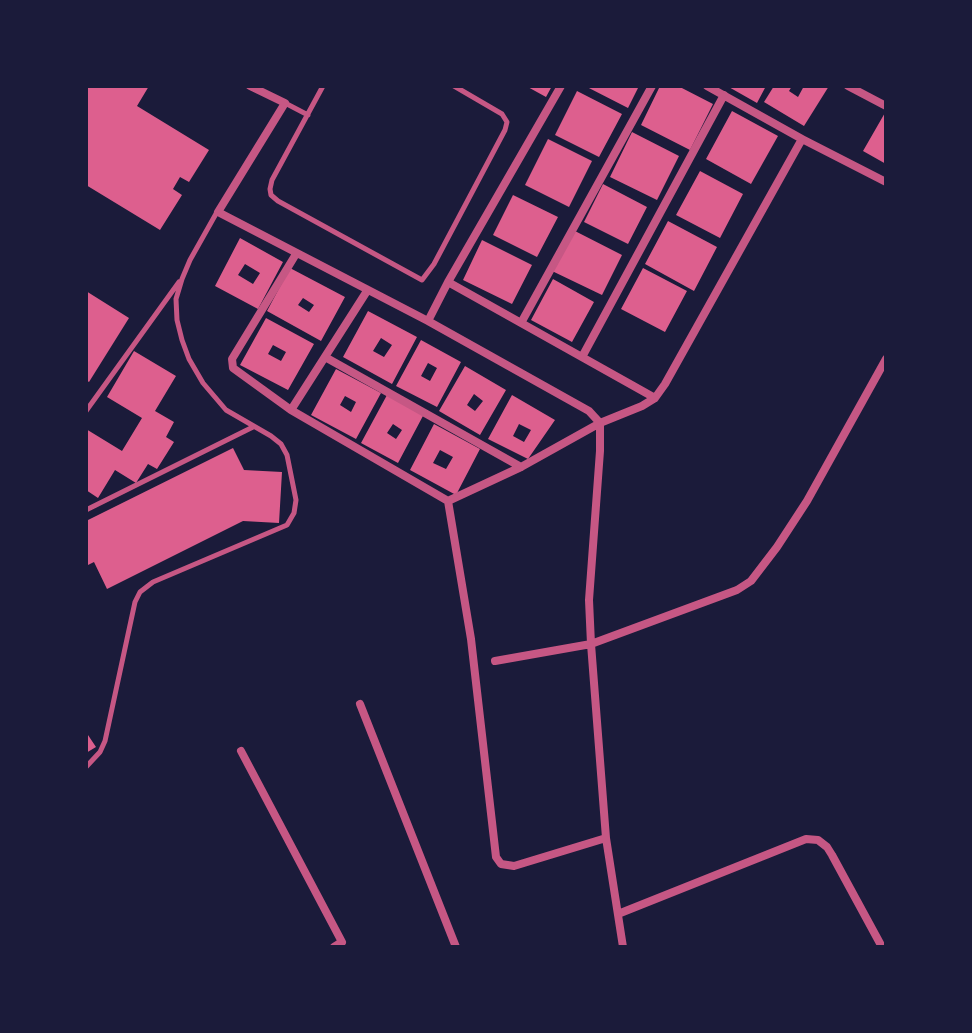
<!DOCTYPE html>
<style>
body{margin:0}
#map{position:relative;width:972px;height:1033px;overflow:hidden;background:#1b1b3a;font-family:"Space Grotesk",sans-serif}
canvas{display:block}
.frame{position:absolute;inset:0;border:88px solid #1b1b3a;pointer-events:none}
</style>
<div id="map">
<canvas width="972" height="1033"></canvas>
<div class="frame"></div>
</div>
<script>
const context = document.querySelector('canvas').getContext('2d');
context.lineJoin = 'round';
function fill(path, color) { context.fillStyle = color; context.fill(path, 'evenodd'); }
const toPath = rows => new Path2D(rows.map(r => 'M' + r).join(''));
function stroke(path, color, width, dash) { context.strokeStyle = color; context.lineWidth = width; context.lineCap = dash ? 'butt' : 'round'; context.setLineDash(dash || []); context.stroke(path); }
fill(toPath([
 [87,86,149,86,137,106,209,150,189,182,180,177,173,189,182,195,160,230,86,185],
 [526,86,552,86,546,97],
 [585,86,639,86,628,108],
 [660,86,678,86,713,104,690,150,641,125],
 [727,86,766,86,757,103],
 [774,86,792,86,789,91,798,97,804,86,829,86,804,126,764,102],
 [577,91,622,114,599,157,555,135],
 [732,111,778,136,751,184,706,159],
 [886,111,886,164,863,151],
 [632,132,679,156,657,200,610,177],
 [548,139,592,161,569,207,525,185],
 [700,171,743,194,720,238,676,215],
 [603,184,647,207,628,244,584,222],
 [513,195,558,217,537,257,493,235],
 [668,221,717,247,694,291,645,264],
 [573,230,622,255,602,295,552,271],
 [240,238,283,262,258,309,215,286],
 [245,264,260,273,253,284,238,275],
 [482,240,532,265,512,304,463,280],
 [290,268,345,297,321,341,267,311],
 [303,298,314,305,309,312,298,305],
 [643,268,687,291,665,332,621,309],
 [553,279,594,302,572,342,531,320],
 [86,291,129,318,89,382,86,380],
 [368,311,417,337,392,384,343,357],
 [381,338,392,345,384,357,373,351],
 [266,318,314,344,288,390,240,365],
 [273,345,286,352,281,361,268,354],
 [421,340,461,362,437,407,396,386],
 [428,363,437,368,430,381,421,376],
 [134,351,176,376,155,411,174,422,166,437,174,442,157,469,148,464,136,483,115,470,98,498,86,490,86,429,122,451,142,418,107,397],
 [465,366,506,390,480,435,439,411],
 [474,394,483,401,475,411,467,405],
 [336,369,381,393,356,439,311,415],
 [345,396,356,402,351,412,340,405],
 [387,395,424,414,398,463,361,443],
 [393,424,402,430,396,439,387,433],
 [512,395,555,420,528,459,488,439],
 [519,424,531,430,524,442,513,436],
 [434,424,480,449,456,495,410,470],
 [440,450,453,457,446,469,433,463],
 [233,448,244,470,282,472,279,523,243,521,107,589,94,562,86,566,86,521],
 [86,732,96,747,86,753]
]), '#dd5f8e');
stroke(toPath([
 [323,86,272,180,270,189,271,195,278,201,422,280,434,264,505,130,507,122,502,114,454,86],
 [285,103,308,115],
 [86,411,179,282],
 [86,510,253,427],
 [86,767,100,752,105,741,135,602,140,592,153,582,287,525,294,513,296,500,287,455,281,444,271,436,226,410,203,383,189,359,182,340,177,320,176,299,182,279,190,260,217,212]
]), '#c65784', 5);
stroke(toPath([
 [250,86,285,103,218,212,428,321,589,411,600,423,600,451,589,600,591,644,606,838,623,947],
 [707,86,802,139,886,182],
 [848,86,886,106],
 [296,254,232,359,233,368,291,410,448,501,471,639,496,857,501,864,514,866,606,838],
 [448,282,655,398],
 [428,321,448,282,561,86],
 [521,323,652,86],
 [325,357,521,467],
 [582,357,724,95],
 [291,410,367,291],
 [448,501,521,467,600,423,642,406,655,398,665,384,802,139],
 [495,661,591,644,737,590,751,581,777,547,807,501,886,359],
 [360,704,456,947],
 [241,751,342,942,334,947],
 [618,914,806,839,818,840,827,847,832,855,882,947]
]), '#c65784', 8);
</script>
